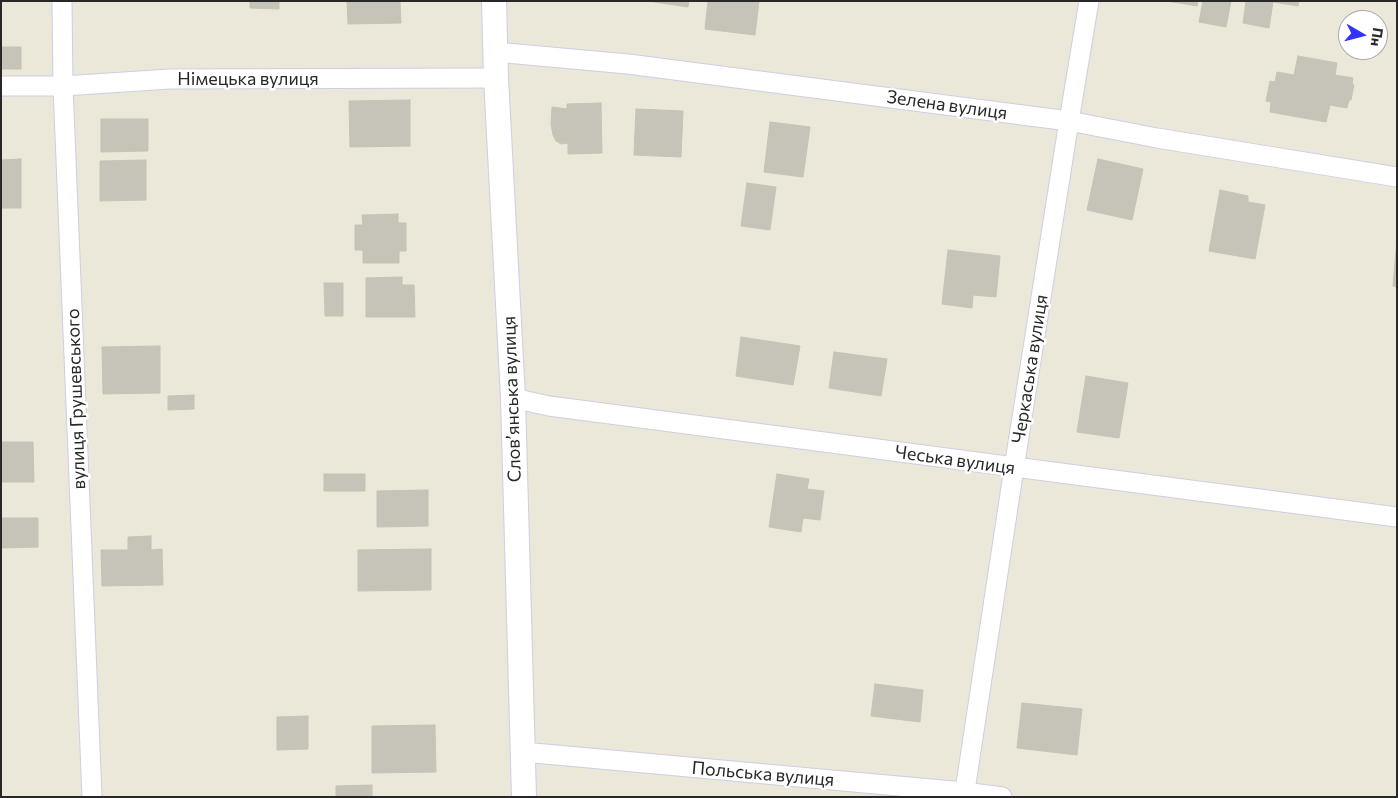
<!DOCTYPE html>
<meta charset="utf-8">
<style>
body{margin:0}
#map{position:relative;width:1398px;height:798px;overflow:hidden;background:#ebe7d9;font-family:Commissioner,sans-serif}
canvas{display:block}
.frame{position:absolute;inset:0;border:2px solid #282828;pointer-events:none}
.north{position:absolute;left:1338px;top:10px;width:50px;height:50px;box-sizing:border-box;background:#fff;border:1px solid #a9a9a9;border-radius:50%;rotate:98deg;font-size:14px;font-weight:700;line-height:20px;text-align:center;color:#282828}
.north::after{content:'';display:block;margin:auto;width:18px;height:22px;background:#3233ff;clip-path:polygon(50% 0,100% 100%,50% 72%,0 100%)}
</style>
<div id="map">
<canvas width="1398" height="798"></canvas>
<div class="frame"></div>
<div class="north">Пн</div>
</div>
<script>
const context = document.querySelector('canvas').getContext('2d');
context.lineJoin = 'round';
function fill(path, color) { context.fillStyle = color; context.fill(path, 'evenodd'); }
const toPath = rows => new Path2D(rows.map(r => 'M' + r).join(''));
function stroke(path, color, width, dash) { context.strokeStyle = color; context.lineWidth = width; context.lineCap = dash ? 'butt' : 'round'; context.setLineDash(dash || []); context.stroke(path); }
function write(font, color, halo, rows, align = 'center') {
  context.font = font + ' Commissioner,sans-serif'; context.lineWidth = 5; context.setLineDash([]); context.textBaseline = 'middle'; context.strokeStyle = halo; context.fillStyle = color; for (const [text, x, y, turn = 0] of rows) {
    context.save(); context.translate(x, y); context.rotate((+turn || 0) * Math.PI / 180); context.textAlign = isNaN(turn) ? turn : align; if (halo) context.strokeText(text, 0, 0); context.fillText(text, 0, 0); context.restore();
  }
}
const building = toPath([
 [250,1,279,1,279,9,250,8,250,1],
 [347,1,400,1,401,23,348,24,347,1],
 [648,1,689,1,688,7,648,1],
 [708,1,759,1,755,35,705,29,708,1],
 [1167,1,1198,1,1197,6,1167,1],
 [1203,1,1231,1,1226,27,1199,22,1203,1],
 [1246,1,1299,1,1298,6,1273,2,1269,28,1243,23,1246,1],
 [1,47,21,47,21,69,1,69,1,47],
 [1298,56,1337,63,1335,75,1353,78,1352,84,1354,85,1351,100,1349,100,1347,108,1330,105,1326,122,1270,112,1271,102,1266,101,1270,81,1275,82,1277,72,1294,75,1298,56],
 [410,100,410,146,350,147,349,101,410,100],
 [601,103,602,153,568,154,568,143,561,144,556,141,553,135,551,124,552,107,567,109,567,104,601,103],
 [636,109,683,111,681,157,634,155,636,109],
 [101,119,148,119,148,151,101,152,101,119],
 [770,122,810,127,803,177,764,172,770,122],
 [21,159,21,208,1,208,1,160,21,159],
 [1098,159,1143,169,1132,220,1087,210,1098,159],
 [146,160,146,200,100,201,100,161,146,160],
 [747,183,776,187,770,230,741,226,747,183],
 [1220,190,1248,196,1248,202,1265,205,1255,259,1209,251,1220,190],
 [398,214,398,223,406,223,406,251,399,251,399,263,363,263,363,250,355,250,355,225,363,225,362,215,398,214],
 [1397,239,1397,287,1393,286,1397,239],
 [948,250,1000,256,996,297,973,295,972,308,942,304,948,250],
 [402,277,402,285,414,285,415,317,366,317,366,278,402,277],
 [324,283,343,283,343,316,325,316,324,283],
 [741,337,800,346,793,385,736,376,741,337],
 [160,346,160,393,103,394,102,347,160,346],
 [834,352,887,359,881,396,829,388,834,352],
 [1086,376,1128,383,1119,438,1077,432,1086,376],
 [194,395,194,409,168,410,168,396,194,395],
 [1,442,33,442,34,482,1,482,1,442],
 [324,474,365,474,365,491,324,491,324,474],
 [777,474,809,479,807,489,824,491,820,520,803,518,801,532,769,527,777,474],
 [428,490,428,526,377,527,377,491,428,490],
 [1,518,38,518,38,547,1,548,1,518],
 [151,536,151,550,162,549,163,585,102,586,101,550,128,550,128,537,151,536],
 [431,549,431,590,358,591,358,550,431,549],
 [875,684,923,690,920,722,871,716,875,684],
 [1022,703,1082,709,1077,755,1017,748,1022,703],
 [308,716,308,749,277,750,277,717,308,716],
 [435,725,436,772,372,773,372,726,435,725],
 [372,785,372,797,336,797,336,786,372,785]
]);
fill(building, '#c6c3b9');
stroke(building, '#c6c3b3', 1);
const minor = toPath([
 [62,1,63,86,92,797],
 [495,52,628,64,1069,121,1157,138,1397,177],
 [1,86,63,86,170,79,496,78],
 [513,398,549,406,1397,517],
 [523,752,964,792,1002,797],
 [964,797,1014,468,1069,121,1089,1]
]);
const tertiary = toPath([
 [494,1,496,78,513,398,524,797]
]);
stroke(minor, '#cecee2', 21);
stroke(tertiary, '#cecee2', 26);
stroke(minor, '#fff', 19);
stroke(tertiary, '#fff', 24);
write('18px', '#282828', '#fff', [
 ["Німецька вулиця",248,79],
 ["Зелена вулиця",947,105,8],
 ["Черкаська вулиця",1030,369,-81],
 ["вулиця Грушевського",76,399,-92],
 ["Словʼянська вулиця",512,399,-92],
 ["Чеська вулиця",955,460,8],
 ["Польська вулиця",763,774,5]
]);
</script>
